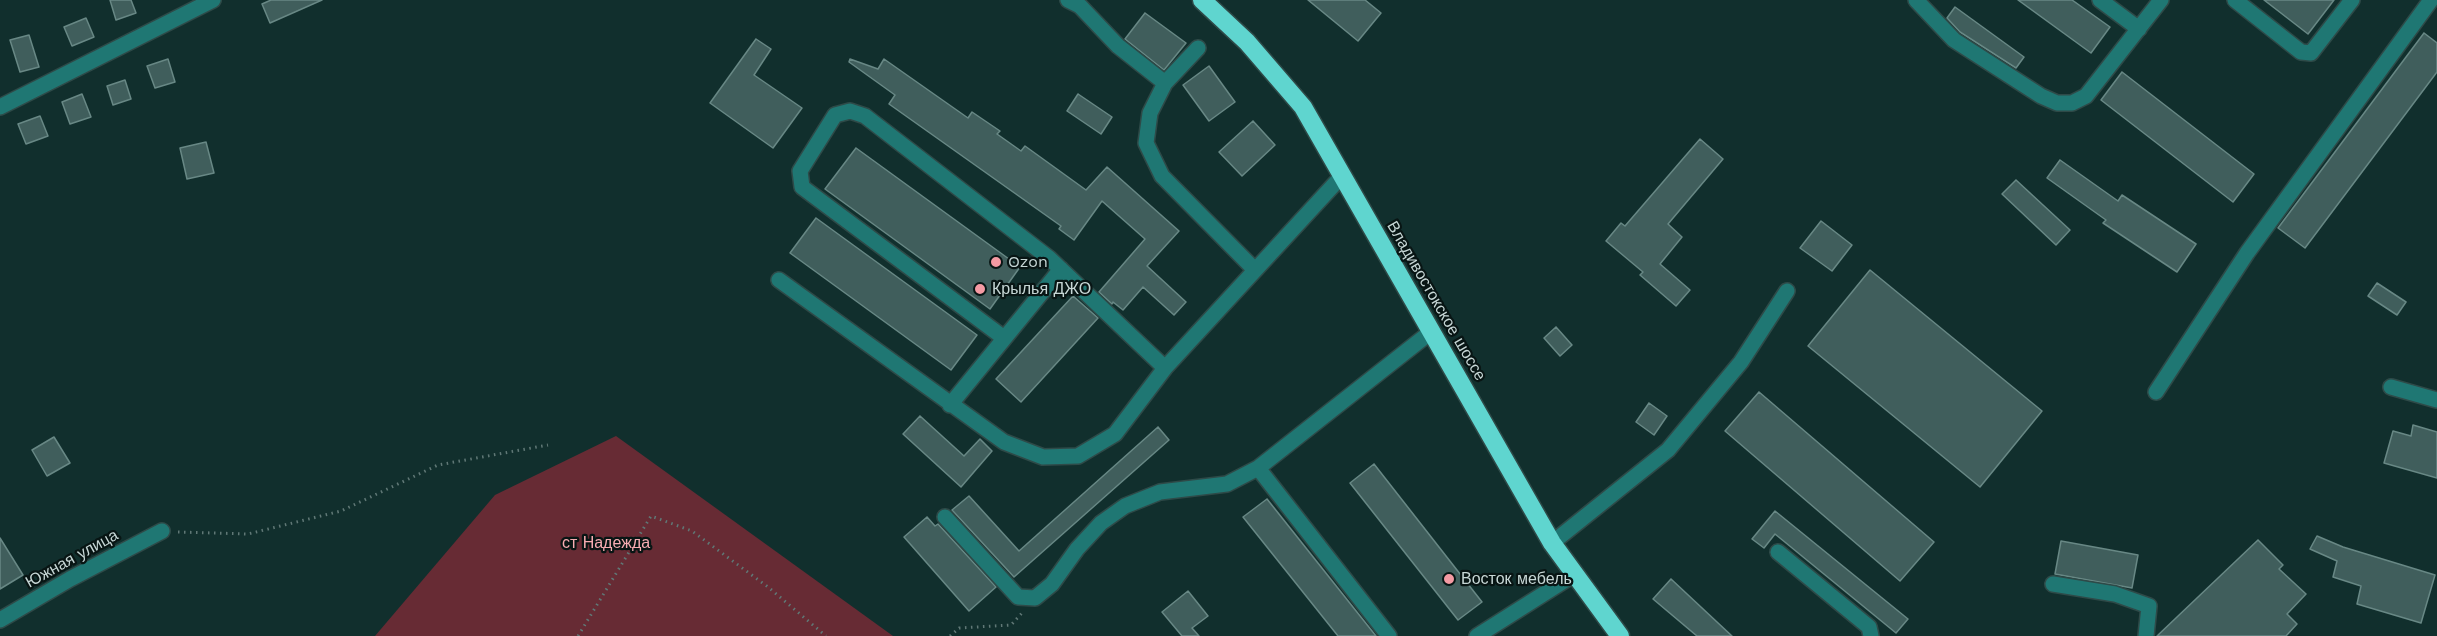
<!DOCTYPE html>
<meta charset="utf-8">
<style>
body{margin:0}
canvas{display:block;background:#112f2d}
</style>
<canvas width="2437" height="636"></canvas>
<script>
const context = document.querySelector('canvas').getContext('2d');
context.lineJoin = 'round';
function fill(path, color) { context.fillStyle = color; context.fill(path, 'evenodd'); }
const toPath = rows => new Path2D(rows.map(r => 'M' + r).join(''));
function stroke(path, color, width, dash) { context.strokeStyle = color; context.lineWidth = width; context.lineCap = dash ? 'butt' : 'round'; context.setLineDash(dash || []); context.stroke(path); }
function write(font, color, halo, rows, align = 'center') {
  context.font = font + ' "Work Sans",sans-serif'; context.lineWidth = 4.5; context.setLineDash([]); context.textBaseline = 'middle'; context.strokeStyle = halo; context.fillStyle = color; for (const [text, x, y, turn = 0] of rows) {
    context.save(); context.translate(x, y); context.rotate((+turn || 0) * Math.PI / 180); context.textAlign = isNaN(turn) ? turn : align; if (halo) context.strokeText(text, 0, 0); context.fillText(text, 0, 0); context.restore();
  }
}
fill(toPath([
 [616,436,893,636,375,636,495,495]
]), '#672b34');
const building = toPath([
 [110,0,131,0,136,13,116,20,110,0],
 [271,0,322,0,270,23,262,4,271,0],
 [1308,0,1365,0,1381,13,1358,41,1308,0],
 [2018,0,2072,0,2110,27,2091,53,2018,0],
 [2264,0,2334,0,2308,34,2264,0],
 [1955,7,2024,57,2016,68,1960,32,1947,18,1955,7],
 [1145,13,1186,43,1164,70,1125,39,1145,13],
 [86,18,94,37,72,46,64,27,86,18],
 [2424,33,2437,43,2437,72,2305,248,2278,228,2424,33],
 [29,35,39,67,20,72,10,40,29,35],
 [756,39,771,49,754,75,802,108,773,148,710,103,756,39],
 [168,59,175,82,155,88,147,66,168,59],
 [850,59,878,69,884,59,968,118,972,112,1000,131,997,134,1021,151,1025,146,1086,190,1107,167,1179,231,1147,266,1186,302,1174,315,1143,287,1123,310,1113,302,1112,304,1099,292,1145,239,1102,201,1074,240,1059,229,1061,226,889,104,895,95,849,62,850,59],
 [1209,66,1235,102,1209,121,1183,85,1209,66],
 [2122,72,2254,174,2233,202,2101,100,2122,72],
 [125,80,131,99,113,105,107,86,125,80],
 [82,94,91,117,70,124,62,102,82,94],
 [1078,94,1112,117,1101,134,1067,111,1078,94],
 [40,116,48,136,26,144,18,124,40,116],
 [1253,121,1275,145,1242,176,1219,152,1253,121],
 [1700,139,1723,159,1668,224,1682,237,1660,264,1690,290,1676,306,1640,275,1643,272,1606,241,1621,223,1625,226,1700,139],
 [206,142,214,173,187,179,180,148,206,142],
 [856,148,1020,267,990,309,825,189,856,148],
 [2060,160,2118,201,2122,195,2196,244,2177,272,2103,223,2106,220,2047,178,2060,160],
 [2016,180,2070,230,2056,245,2002,194,2016,180],
 [816,218,977,335,951,370,790,253,816,218],
 [1821,221,1852,245,1832,271,1800,248,1821,221],
 [1870,270,2042,411,1980,487,1808,346,1870,270],
 [2377,283,2406,302,2397,315,2368,296,2377,283],
 [1073,296,1098,318,1021,402,996,379,1073,296],
 [1556,327,1572,345,1560,356,1544,338,1556,327],
 [1759,392,1934,542,1900,581,1725,431,1759,392],
 [1649,403,1667,416,1654,435,1636,422,1649,403],
 [920,416,964,456,980,439,992,451,961,487,903,434,920,416],
 [2413,425,2437,432,2437,478,2384,463,2393,431,2411,436,2413,425],
 [1158,427,1169,440,1014,577,952,510,969,496,1019,551,1158,427],
 [54,437,70,463,47,476,32,450,54,437],
 [1374,464,1482,602,1458,620,1350,483,1374,464],
 [1267,499,1376,636,1338,636,1243,517,1267,499],
 [1775,511,1908,619,1896,633,1775,534,1764,548,1752,539,1775,511],
 [927,517,935,526,938,524,996,587,969,611,904,537,927,517],
 [2317,536,2343,547,2435,575,2421,623,2357,604,2361,586,2333,577,2337,561,2310,549,2317,536],
 [0,538,23,575,0,589,0,538],
 [2258,540,2283,565,2279,569,2306,594,2287,614,2297,624,2286,636,2157,636,2258,540],
 [2061,541,2138,555,2132,588,2055,574,2061,541],
 [1671,579,1732,636,1697,636,1653,599,1671,579],
 [1188,591,1208,616,1192,628,1199,636,1182,636,1162,612,1188,591]
]);
fill(building, '#405e5c');
stroke(building, '#688885', 1.5);
const minor = toPath([
 [1068,0,1080,6,1118,46,1165,83],
 [1916,0,1954,40,2041,96,2057,103,2072,103,2086,96,2161,0],
 [2100,0,2139,29],
 [2235,0,2301,52,2311,53,2352,0],
 [1198,48,1165,83,1150,113,1146,143,1162,176,1255,270],
 [0,107,213,0],
 [779,280,1004,442,1043,457,1078,456,1115,434,1165,368,1341,177],
 [1004,338,802,187,800,171,835,115,850,111,865,116,1049,258,1165,368],
 [2391,387,2437,400],
 [2156,392,2247,253,2431,0],
 [950,405,1061,269],
 [1258,468,1389,636],
 [945,517,1018,597,1035,598,1052,584,1077,549,1101,523,1125,506,1160,492,1227,484,1258,468,1432,331],
 [1552,543,1668,450,1741,362,1787,291],
 [1778,552,1869,627,1871,636],
 [2053,584,2115,594,2149,606,2146,636],
 [0,620,70,579,162,531],
 [1477,636,1575,574]
]);
const highway = toPath([
 [1202,0,1247,42,1303,107,1552,543,1620,636]
]);
stroke(minor, '#2e4a48', 18);
stroke(highway, '#2e4a48', 21);
stroke(toPath([
 [178,532,248,534,341,511,438,465,548,445],
 [578,636,651,516,692,531,768,587,826,636],
 [950,636,959,628,1011,625,1022,613]
]), '#607876', 3, [1.5, 4.5]);
stroke(minor, '#1f7773', 15);
stroke(highway, '#5fd5cf', 18);
for (const [x, y, r, color] of [
 [996,262,6,"#f49aa3"],
 [980,289,6,"#f49aa3"],
 [1449,579,6,"#f49aa3"]
]) { const dot = new Path2D(); dot.arc(x, y, r, 0, 2 * Math.PI); context.fillStyle = color; context.fill(dot); stroke(dot, '#081514', 2); }
write('16px', '#c7d7d6', '#081514', [
 ["Ozon",1008,262],
 ["Крылья ДЖО",992,289],
 ["Восток мебель",1461,579]
], 'left');
write('16px', '#c7d7d6', '#081514', [
 ["Владивостокское шоссе",1436,301,60],
 ["Южная улица",72,559,-29]
]);
write('16px', '#f7acb2', '#081514', [
 ["ст Надежда",606,543]
]);
</script>
